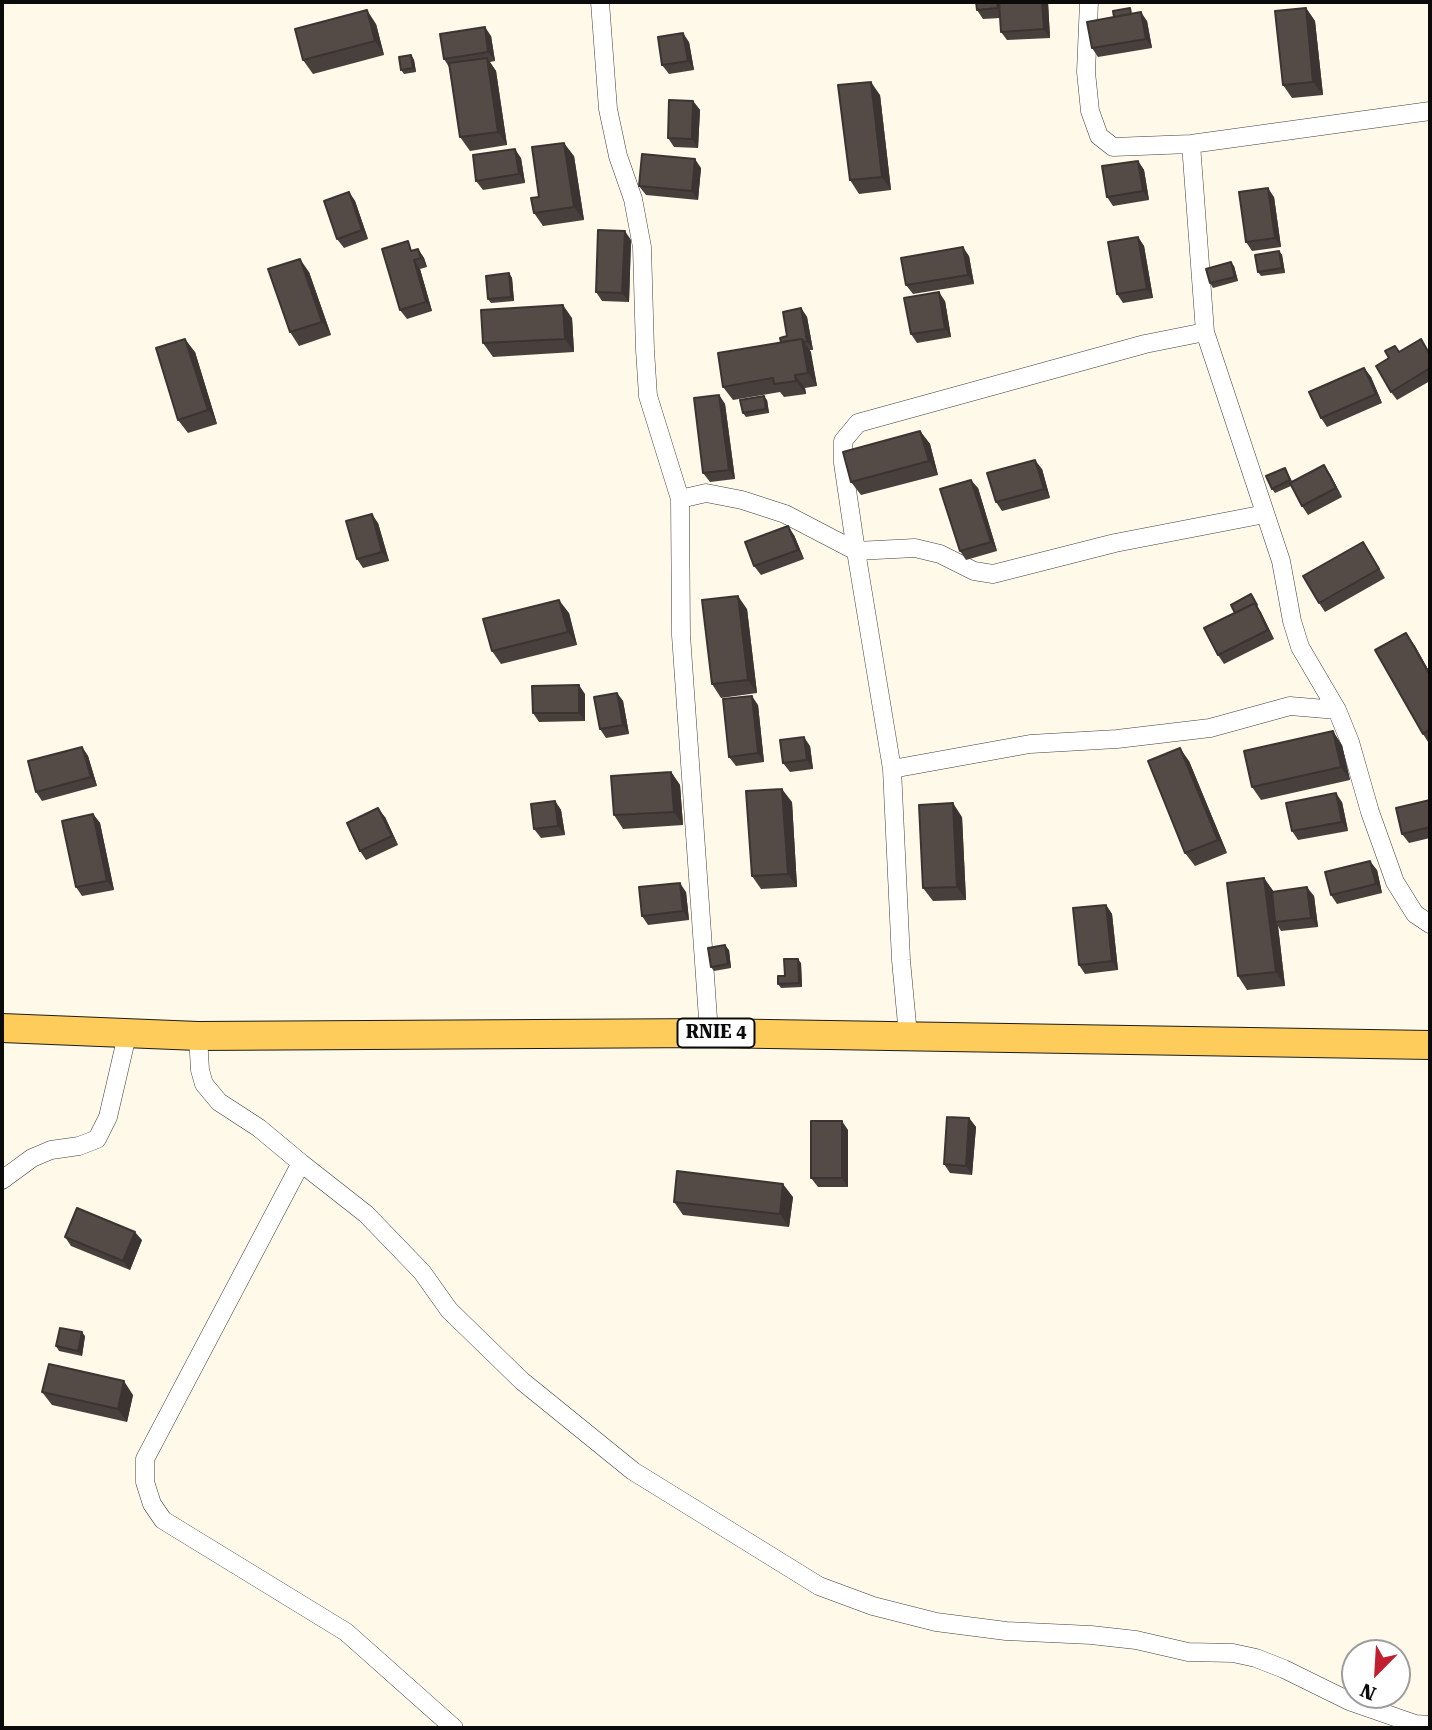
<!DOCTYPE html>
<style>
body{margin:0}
#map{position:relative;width:1432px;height:1730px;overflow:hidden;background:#fff9e9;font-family:"Roboto Serif",serif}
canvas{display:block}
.frame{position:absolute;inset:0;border:4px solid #0b0b0b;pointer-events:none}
.north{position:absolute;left:1341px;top:1639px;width:70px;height:70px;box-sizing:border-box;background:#fff;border:2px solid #9d9d9d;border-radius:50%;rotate:204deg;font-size:19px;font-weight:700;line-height:28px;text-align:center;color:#0b0b0b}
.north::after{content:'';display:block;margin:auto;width:24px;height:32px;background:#c01f30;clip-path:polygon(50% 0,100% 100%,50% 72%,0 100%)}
</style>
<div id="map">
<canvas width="1432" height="1730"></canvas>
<div class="frame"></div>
<div class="north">N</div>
</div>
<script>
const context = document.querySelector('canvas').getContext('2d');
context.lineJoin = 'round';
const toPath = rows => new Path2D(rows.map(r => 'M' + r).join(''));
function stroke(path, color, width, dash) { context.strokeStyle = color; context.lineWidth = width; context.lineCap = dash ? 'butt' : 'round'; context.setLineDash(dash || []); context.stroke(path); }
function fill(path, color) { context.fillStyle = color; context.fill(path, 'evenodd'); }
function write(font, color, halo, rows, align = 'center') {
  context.font = font + ' "Roboto Serif",serif'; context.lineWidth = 7; context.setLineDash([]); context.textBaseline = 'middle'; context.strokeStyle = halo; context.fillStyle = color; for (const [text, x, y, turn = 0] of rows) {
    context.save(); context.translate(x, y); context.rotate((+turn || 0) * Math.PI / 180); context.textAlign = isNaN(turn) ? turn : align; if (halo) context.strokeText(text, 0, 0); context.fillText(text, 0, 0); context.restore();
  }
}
const minor = toPath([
 [600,2,608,109,618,156,633,199,642,247,645,350,648,396,680,499,681,635,709,1033],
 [1089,2,1086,72,1090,111,1099,136,1113,147,1191,144,1430,111],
 [1191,144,1205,332,1281,561,1292,621,1300,647,1337,710,1350,742,1370,812,1395,882,1415,914,1430,924],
 [680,499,706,493,742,500,785,514,856,551,915,548,940,554,974,571,993,574,1115,543,1265,514],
 [892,769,1030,744,1117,739,1210,728,1290,706,1337,710],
 [908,1035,901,960,892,769,856,551,843,463,843,441,858,423,1145,344,1205,332],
 [198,1036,200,1070,204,1084,219,1102,259,1128,301,1163,366,1214,422,1272,449,1310,522,1381,633,1471,819,1586,873,1606,936,1622,1006,1631,1091,1635,1136,1640,1188,1652,1233,1653,1256,1658,1284,1669,1349,1701,1415,1724,1430,1725],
 [301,1163,145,1459,145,1482,152,1504,163,1520,346,1632,454,1728],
 [2,1180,32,1158,51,1150,79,1146,97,1139,108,1117,128,1031]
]);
const primary = toPath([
 [2,1028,198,1036,709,1033,1430,1045]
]);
stroke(minor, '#3e3e3e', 19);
stroke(primary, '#1c1c1c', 30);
stroke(minor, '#fff', 18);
stroke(primary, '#fecc5a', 28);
fill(toPath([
 [1048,2,1050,38,1007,40,1001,32,1000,18,983,19,977,10],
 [1306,8,1315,21,1323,95,1292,98,1283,85],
 [1133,14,1147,21,1152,48,1098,57,1092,48,1114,17],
 [376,24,384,55,313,74,303,60],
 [491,36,495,61,490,62,496,71,507,145,470,151,460,137,449,67,444,59],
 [689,42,694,70,669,74,662,65],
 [411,55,414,60,416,72,404,74,401,70],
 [880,95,891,190,859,194,850,180],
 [693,101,700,110,698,148,674,147,668,138],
 [574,156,584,220,543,226,534,213],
 [521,158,525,183,483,190,476,181],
 [1138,161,1144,170,1149,200,1113,206,1107,197],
 [701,168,698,200,646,195,639,186],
 [349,192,355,201,368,239,344,248,337,239],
 [1274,197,1281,247,1252,251,1246,242],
 [1138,237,1144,246,1153,298,1123,303,1117,294],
 [631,240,629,302,602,301,596,292],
 [418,249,424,258,427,267,420,269,432,311,407,319,400,310,414,250],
 [1279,251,1282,255,1285,273,1261,276,1258,272],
 [969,256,974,284,913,294,906,285],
 [1234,266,1238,281,1213,288,1210,283],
 [309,272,331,335,299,346,290,332],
 [509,273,512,278,514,301,491,303,488,299],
 [945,301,951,337,917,343,911,334],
 [801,308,807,317,813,350,810,350,817,386,805,388,806,394,784,397,780,392,733,400,723,387,787,336],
 [572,318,574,352,493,357,483,343],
 [1421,339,1430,354,1430,381,1397,400,1391,392,1399,352],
 [195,352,217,424,188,433,178,420],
 [1364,368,1371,377,1382,403,1327,427,1321,418],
 [719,395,725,404,735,479,710,482,703,473],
 [767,400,769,413,746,417,743,413],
 [920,431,930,444,938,475,861,495,851,482],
 [1285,468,1292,481,1330,474,1342,497,1308,515,1302,506,1291,486,1275,493,1272,489],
 [1042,469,1050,498,1002,511,996,502],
 [978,488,997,551,966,560,960,551],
 [378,523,389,561,363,568,357,559],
 [794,535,804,559,761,575,754,566],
 [1369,551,1385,578,1325,612,1319,603],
 [1251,594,1274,639,1224,664,1218,655],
 [747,609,757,693,721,698,712,684],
 [569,613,577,645,501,664,492,651],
 [1406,633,1415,646,1430,673,1430,745,1423,734],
 [617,693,623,701,629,734,606,738,600,729],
 [585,694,585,721,539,722,533,713],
 [758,705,764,762,736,766,729,757],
 [1342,745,1350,780,1261,800,1252,787],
 [810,746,813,769,790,772,783,763],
 [82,747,88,756,97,786,42,801,36,792],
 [1189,761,1227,853,1195,866,1185,853],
 [671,772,680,785,683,825,623,829,614,815],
 [1430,800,1430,838,1409,843,1402,834],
 [555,801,561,810,565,835,541,838,534,829],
 [792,802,797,887,761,889,752,876],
 [1342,802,1348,831,1298,840,1292,831],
 [93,814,100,823,114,890,82,896,76,887],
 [385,817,398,845,366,860,360,851],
 [962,817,966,900,933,901,923,888],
 [1377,870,1382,893,1337,904,1331,895],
 [1264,878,1273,891,1314,896,1318,927,1281,931,1278,926,1285,986,1247,990,1238,976],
 [686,892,689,920,648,925,642,916],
 [1106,905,1112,914,1118,970,1085,974,1079,965],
 [729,950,731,968,714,971,711,967],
 [801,963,802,987,781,988,778,984],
 [969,1118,976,1127,972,1175,950,1173,944,1164],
 [848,1130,848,1187,818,1187,811,1178],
 [793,1197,789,1227,683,1215,674,1202],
 [65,1237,142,1240,130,1270,71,1246],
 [85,1336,82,1356,59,1351,56,1346],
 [42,1392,133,1395,127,1422,52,1405]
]), '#48403d');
fill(toPath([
 [1042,2,1048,2,1050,38,1044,29],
 [1306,8,1315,21,1323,95,1313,82],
 [367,10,376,24,384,55,375,41],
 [1141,12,1147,21,1152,48,1146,39],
 [485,27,491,36,495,61,488,52],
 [683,33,689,42,694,70,688,61],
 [411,55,414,60,416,72,413,68],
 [487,58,496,71,507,145,498,132],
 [871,82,880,95,891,190,882,177],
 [693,101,700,110,698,148,692,139],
 [564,143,574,156,584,220,574,207],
 [515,149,521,158,525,183,519,174],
 [695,159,701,168,698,200,692,191],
 [1138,161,1144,170,1149,200,1143,191],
 [1268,188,1274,197,1281,247,1275,238],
 [349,192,355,201,368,239,362,230],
 [625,231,631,240,629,302,622,293],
 [1138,237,1144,246,1153,298,1147,289],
 [963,247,969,256,974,284,968,275],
 [418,249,424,258,427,267,421,258],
 [1279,251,1282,255,1285,273,1282,268],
 [300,259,309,272,331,335,322,322],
 [414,260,420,269,432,311,426,302],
 [1231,262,1234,266,1238,281,1235,277],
 [509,273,512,278,514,301,511,297],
 [939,292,945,301,951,337,945,329],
 [563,305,572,318,574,352,565,339],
 [801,308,807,317,813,350,807,341],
 [185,339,195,352,217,424,208,410],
 [802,339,811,352,817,386,808,373],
 [1364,368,1371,377,1382,403,1376,394],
 [795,375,805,388,806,394,796,381],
 [719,395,725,404,735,479,729,470],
 [764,396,767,400,769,413,766,409],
 [920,431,930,444,938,475,929,461],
 [1035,460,1042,469,1050,498,1044,489],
 [1324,465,1330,474,1342,497,1336,488],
 [971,480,978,488,997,551,991,542],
 [372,514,378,523,389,561,382,552],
 [788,526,794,535,804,559,798,550],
 [738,596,747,609,757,693,748,680],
 [559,600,569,613,577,645,568,632],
 [1255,603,1261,612,1274,639,1268,630],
 [1406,633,1415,646,1430,673,1430,675],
 [579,685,585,694,585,721,579,713],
 [617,693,623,701,629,734,623,725],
 [752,696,758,705,764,762,758,753],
 [1333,731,1342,745,1350,780,1341,767],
 [804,737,810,746,813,769,807,760],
 [82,747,88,756,97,786,91,777],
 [1180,748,1189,761,1227,853,1218,840],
 [671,772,680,785,683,825,674,812],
 [782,789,792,802,797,887,788,874],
 [1336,793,1342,802,1348,831,1342,822],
 [555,801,561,810,565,835,558,826],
 [953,803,962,817,966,900,957,887],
 [378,808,385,817,398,845,392,836],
 [93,814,100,823,114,890,107,881],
 [1370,861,1377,870,1382,893,1376,884],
 [1264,878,1274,892,1275,922,1278,926,1285,986,1276,972],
 [680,883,686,892,689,920,683,911],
 [1307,887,1314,896,1318,927,1311,918],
 [1106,905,1112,914,1118,970,1112,961],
 [725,945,729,950,731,968,728,964],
 [798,959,801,963,802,987,799,983],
 [969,1118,976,1127,972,1175,966,1166],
 [842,1121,848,1130,848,1187,842,1178],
 [783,1184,793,1197,789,1227,780,1214],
 [135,1232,142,1240,130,1270,123,1261],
 [82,1332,85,1336,82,1356,78,1351],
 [124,1381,133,1395,127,1422,118,1409]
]), '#3b3432');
const building = toPath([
 [976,2,997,2,998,8,977,10,976,2],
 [999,2,1042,2,1044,29,1001,32,999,2],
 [1130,8,1131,14,1114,17,1113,11,1130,8],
 [1306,8,1313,82,1283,85,1275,11,1306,8],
 [367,10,375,41,303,60,295,29,367,10],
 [1141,12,1146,39,1092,48,1087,22,1141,12],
 [485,27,488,52,444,59,440,34,485,27],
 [683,33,688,61,662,65,658,37,683,33],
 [411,55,413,68,401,70,399,57,411,55],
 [487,58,498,132,460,137,449,63,487,58],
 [871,82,882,177,850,180,838,85,871,82],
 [669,100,693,101,692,139,668,138,669,100],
 [564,143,574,207,534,213,531,198,539,197,532,147,564,143],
 [515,149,519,174,476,181,473,155,515,149],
 [642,154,695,159,692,191,639,186,642,154],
 [1138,161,1143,191,1107,197,1102,166,1138,161],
 [1268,188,1275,238,1246,242,1239,192,1268,188],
 [349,192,362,230,337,239,324,201,349,192],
 [598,230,625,231,622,293,596,292,598,230],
 [1138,237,1147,289,1117,294,1108,242,1138,237],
 [408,241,411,251,418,249,421,258,414,260,426,302,400,310,382,249,408,241],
 [963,247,968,275,906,285,901,258,963,247],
 [1279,251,1282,268,1258,272,1255,255,1279,251],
 [300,259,322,322,290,332,268,269,300,259],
 [1231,262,1235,277,1210,283,1206,269,1231,262],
 [509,273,511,297,488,299,486,276,509,273],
 [939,292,945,329,911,334,904,298,939,292],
 [563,305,565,339,483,343,481,310,563,305],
 [801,308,807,341,804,342,802,339,781,342,780,338,787,336,783,312,801,308],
 [185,339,208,410,178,420,156,348,185,339],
 [802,339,808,373,795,375,796,381,774,384,773,378,723,387,718,353,802,339],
 [1421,339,1430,355,1430,368,1391,392,1376,366,1389,358,1385,351,1395,346,1399,352,1421,339],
 [1364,368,1376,394,1321,418,1309,392,1364,368],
 [719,395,729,470,703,473,694,398,719,395],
 [764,396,766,409,743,413,740,400,764,396],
 [920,431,929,461,851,482,843,452,920,431],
 [1035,460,1044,489,996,502,987,473,1035,460],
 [1324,465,1336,488,1302,506,1290,483,1324,465],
 [1285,468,1290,480,1272,489,1266,476,1285,468],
 [971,480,991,542,960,551,940,489,971,480],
 [372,514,382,552,357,559,346,521,372,514],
 [788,526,798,550,754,566,745,542,788,526],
 [1363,542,1379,569,1319,603,1303,576,1363,542],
 [1251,594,1257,605,1256,606,1255,603,1235,613,1231,605,1251,594],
 [738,596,748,680,712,684,702,600,738,596],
 [559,600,568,632,492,651,483,619,559,600],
 [1255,603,1268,630,1218,655,1204,628,1255,603],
 [1406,633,1430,675,1430,729,1423,734,1375,650,1406,633],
 [579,685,579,713,533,713,532,686,579,685],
 [617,693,623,725,600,729,594,697,617,693],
 [752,696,758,753,729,757,723,699,752,696],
 [1333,731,1341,767,1252,787,1244,751,1333,731],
 [804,737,807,760,783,763,780,740,804,737],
 [82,747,91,777,36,792,28,761,82,747],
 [1180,748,1218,840,1185,853,1148,761,1180,748],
 [671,772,674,812,614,815,611,776,671,772],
 [782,789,788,874,752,876,746,791,782,789],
 [1336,793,1342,822,1292,831,1286,803,1336,793],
 [1430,800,1430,827,1402,834,1396,808,1430,800],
 [555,801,558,826,534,829,531,804,555,801],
 [953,803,957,887,923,888,919,805,953,803],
 [378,808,392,836,360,851,347,823,378,808],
 [93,814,107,881,76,887,62,821,93,814],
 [1370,861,1376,884,1331,895,1325,872,1370,861],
 [1264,878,1276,972,1238,976,1227,883,1264,878],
 [680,883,683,911,642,916,639,887,680,883],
 [1307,887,1311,918,1275,922,1272,892,1307,887],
 [1106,905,1112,961,1079,965,1073,908,1106,905],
 [725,945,728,964,711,967,708,948,725,945],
 [784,959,798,959,799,983,778,984,778,976,785,976,784,959],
 [947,1117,969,1118,966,1166,944,1164,947,1117],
 [811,1121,842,1121,842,1178,811,1178,811,1121],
 [677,1171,783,1184,780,1214,674,1202,677,1171],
 [77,1208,135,1232,123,1261,65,1237,77,1208],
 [60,1328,82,1332,78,1351,56,1346,60,1328],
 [49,1364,124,1381,118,1409,42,1392,49,1364]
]);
fill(building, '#544b47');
stroke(building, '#3b3432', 2);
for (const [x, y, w] of [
 [716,1033,77]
]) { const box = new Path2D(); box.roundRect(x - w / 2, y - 14.5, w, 29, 5); context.fillStyle = '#fff'; context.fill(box); stroke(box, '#0b0b0b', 2); }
write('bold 18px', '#0b0b0b', null, [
 ["RNIE 4",716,1033]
]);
</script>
